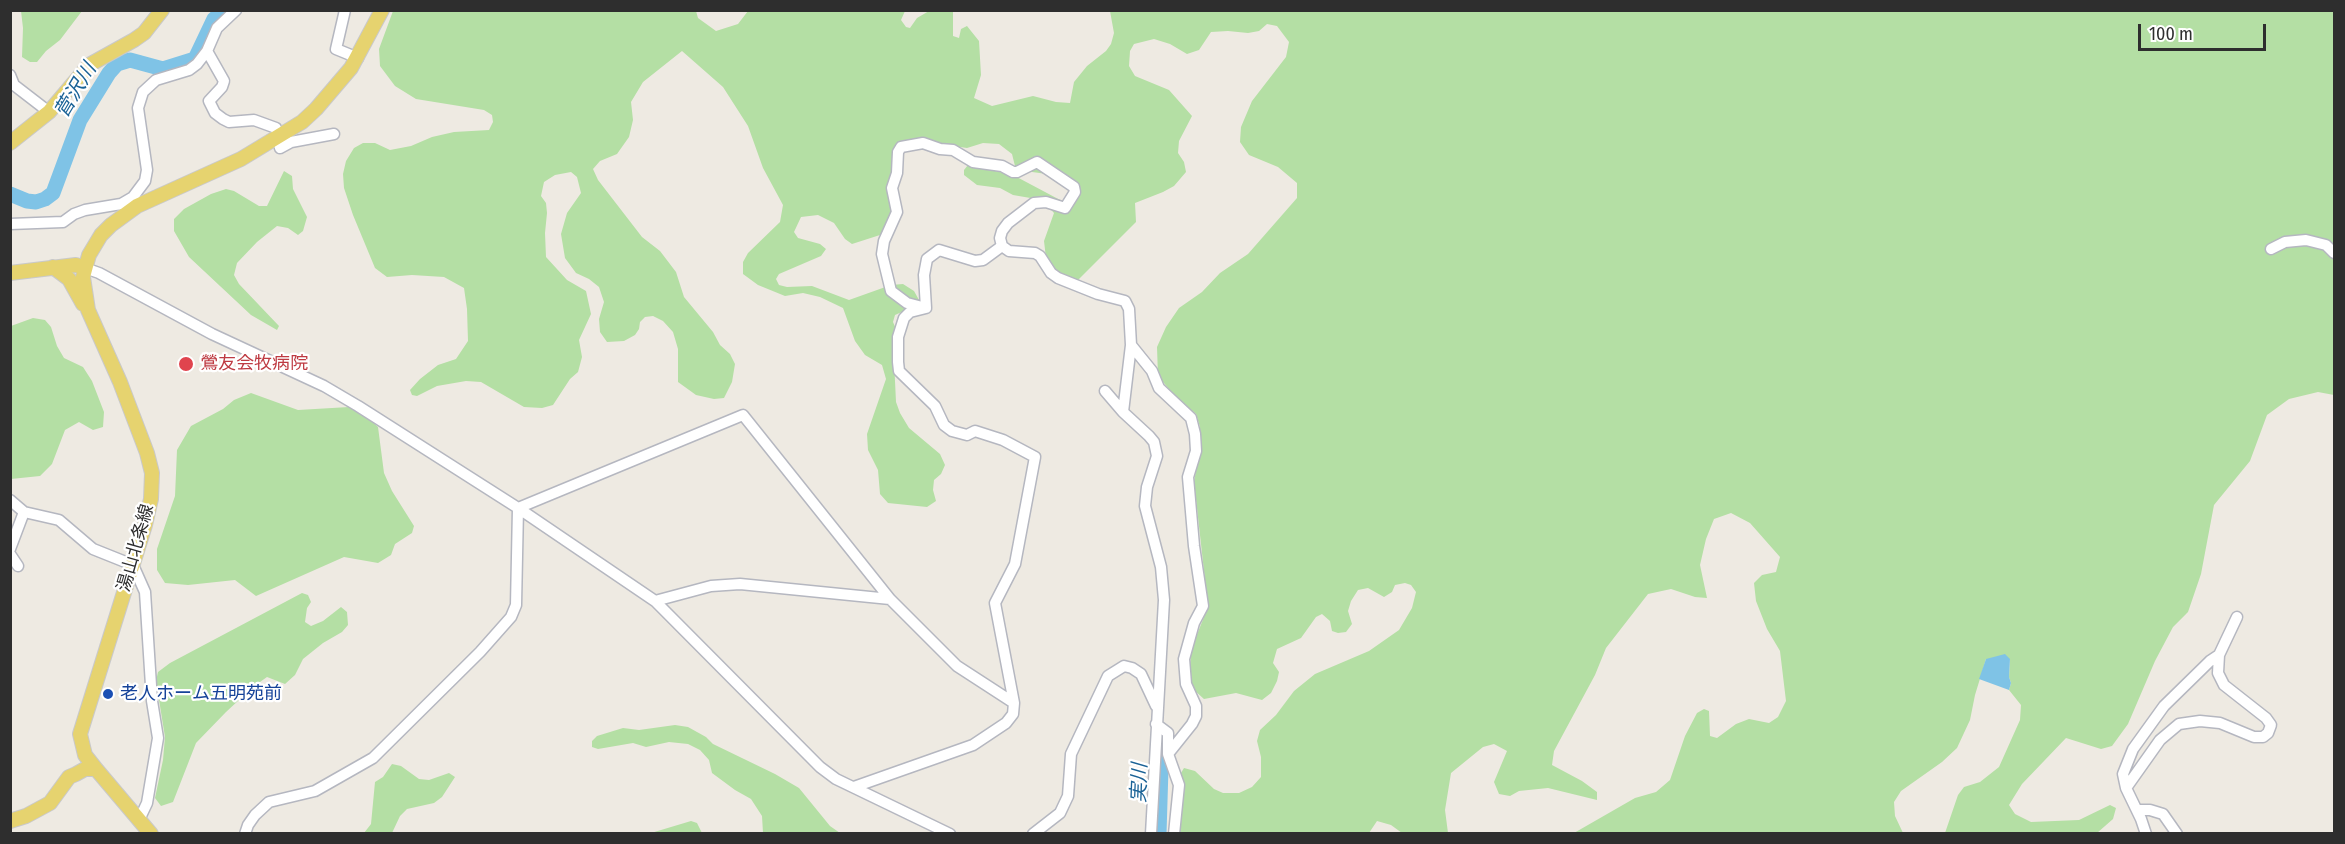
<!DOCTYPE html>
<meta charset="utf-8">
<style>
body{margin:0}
#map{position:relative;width:2345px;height:844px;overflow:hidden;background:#eeeae2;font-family:"Fira Sans Condensed",sans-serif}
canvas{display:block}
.frame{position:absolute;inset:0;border:12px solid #2e2e2e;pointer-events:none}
.scale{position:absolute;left:2138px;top:24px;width:128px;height:27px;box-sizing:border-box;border:3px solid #2e2e2e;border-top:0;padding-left:8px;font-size:18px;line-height:21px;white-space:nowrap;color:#2e2e2e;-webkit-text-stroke:4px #fff;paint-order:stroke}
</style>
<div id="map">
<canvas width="2345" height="844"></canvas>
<div class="frame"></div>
<div class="scale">100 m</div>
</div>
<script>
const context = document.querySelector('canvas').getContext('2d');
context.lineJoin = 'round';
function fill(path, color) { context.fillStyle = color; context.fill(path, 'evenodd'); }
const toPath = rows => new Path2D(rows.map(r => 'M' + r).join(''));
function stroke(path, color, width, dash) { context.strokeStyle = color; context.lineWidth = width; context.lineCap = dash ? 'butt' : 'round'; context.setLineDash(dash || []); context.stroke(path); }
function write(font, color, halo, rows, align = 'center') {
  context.font = font + ' "Fira Sans Condensed","Noto Sans JP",sans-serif'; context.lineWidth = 4.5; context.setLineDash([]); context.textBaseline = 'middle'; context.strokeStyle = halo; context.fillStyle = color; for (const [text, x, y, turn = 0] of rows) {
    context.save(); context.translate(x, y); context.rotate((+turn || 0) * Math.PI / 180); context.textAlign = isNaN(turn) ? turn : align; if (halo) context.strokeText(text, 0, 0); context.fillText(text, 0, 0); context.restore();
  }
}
fill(toPath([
 [21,11,21,10,82,11,60,40,46,51,37,62,30,62,22,57,23,28],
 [393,11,696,11,698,18,716,31,738,24,748,11,905,11,901,20,906,27,910,28,917,18,929,11,953,11,953,36,959,38,961,29,967,26,979,41,981,75,974,98,992,106,1033,96,1056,102,1070,103,1074,82,1087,66,1106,51,1111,44,1114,33,1110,11,2334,11,2334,395,2318,392,2289,399,2267,415,2250,461,2214,505,2201,574,2188,612,2173,627,2155,661,2128,724,2112,746,2101,749,2066,738,2022,784,2009,805,2015,814,2031,822,2079,820,2110,805,2116,808,2113,819,2097,833,1945,833,1958,795,1964,787,1980,782,1999,767,2020,720,2021,705,2009,690,2011,683,2009,677,2010,659,1986,659,1975,695,1970,720,1957,748,1942,762,1901,791,1894,802,1895,816,1903,833,1574,833,1635,798,1656,792,1670,780,1685,736,1697,713,1704,709,1709,711,1710,736,1717,738,1736,724,1749,719,1769,723,1778,717,1786,701,1780,651,1767,629,1756,601,1754,583,1762,575,1776,572,1780,557,1750,523,1731,513,1714,519,1706,539,1700,565,1707,598,1695,597,1671,589,1648,594,1606,648,1595,675,1554,751,1552,765,1582,781,1597,792,1597,800,1548,788,1519,791,1510,796,1499,794,1494,782,1507,751,1494,744,1483,747,1451,773,1445,810,1448,833,1402,833,1391,825,1377,821,1369,833,1177,833,1181,773,1184,768,1195,771,1214,789,1223,793,1239,793,1252,787,1261,777,1261,757,1257,741,1260,730,1276,715,1294,691,1315,674,1369,651,1399,630,1412,608,1416,592,1411,585,1405,583,1395,585,1392,592,1384,597,1368,588,1358,590,1351,601,1348,611,1352,624,1346,632,1338,633,1332,631,1330,621,1322,614,1316,617,1301,638,1277,649,1273,663,1279,672,1277,681,1271,693,1262,700,1236,693,1204,699,1194,690,1189,673,1192,647,1208,607,1194,481,1200,451,1200,427,1196,414,1174,395,1158,376,1157,347,1166,327,1179,308,1202,292,1220,273,1248,254,1297,198,1297,183,1278,167,1249,155,1240,142,1241,127,1252,101,1286,57,1289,42,1277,26,1267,24,1259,31,1248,33,1228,31,1211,32,1199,50,1187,54,1170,44,1154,39,1134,44,1130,51,1129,66,1135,76,1169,90,1192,116,1179,141,1178,153,1184,162,1186,172,1174,186,1163,192,1135,203,1136,222,1078,280,1062,275,1052,267,1046,258,1044,241,1054,213,1042,200,1013,195,1000,188,977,185,964,175,964,170,968,165,991,170,1013,175,1062,201,1074,200,1077,197,1061,176,1025,171,1015,166,1012,154,999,144,983,143,967,148,919,141,897,155,893,218,880,235,852,244,845,239,834,223,818,215,801,217,794,232,798,238,820,244,826,249,821,256,779,274,776,279,779,285,787,287,812,286,849,300,891,285,903,284,914,291,919,300,913,307,895,315,893,322,896,329,894,360,896,402,900,413,909,428,940,454,945,465,941,474,934,480,933,490,936,501,927,507,888,503,880,494,878,470,868,450,867,434,886,379,882,365,865,355,855,341,843,308,820,297,803,293,785,296,758,285,743,274,743,262,748,253,780,222,783,205,763,168,748,126,723,87,682,51,643,82,631,102,633,120,629,137,617,154,600,161,593,169,598,180,642,237,660,251,676,272,684,297,713,332,720,345,730,354,735,364,732,382,724,398,714,399,696,395,678,382,678,349,673,332,663,321,653,316,645,317,640,322,639,329,635,335,624,341,607,342,600,332,599,319,604,302,599,287,589,279,576,273,565,258,561,234,567,213,581,193,577,177,571,172,555,175,544,182,541,196,546,203,547,213,545,233,546,257,567,280,586,291,591,314,579,340,582,357,578,372,570,379,553,405,542,408,524,407,481,382,466,381,437,386,417,396,412,395,410,390,420,379,438,365,456,359,468,341,467,309,464,288,444,277,412,275,387,277,375,268,353,215,344,188,343,174,346,161,354,148,363,143,375,143,390,150,411,146,432,137,454,132,489,130,493,122,492,115,484,110,416,99,395,86,380,66,379,49],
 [284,171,292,176,293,189,307,217,303,231,298,235,288,228,277,226,257,242,237,263,234,275,239,284,279,326,277,330,251,315,189,257,174,231,174,219,184,209,211,194,226,189,234,191,259,206,267,206],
 [33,318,45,320,51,327,57,346,64,358,83,367,92,381,104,412,103,427,93,430,79,422,65,430,52,464,40,476,11,479,11,326],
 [251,393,298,410,349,407,362,412,378,427,384,473,392,491,414,526,412,533,395,544,391,555,378,563,344,557,256,596,235,580,188,585,165,583,157,570,157,549,175,496,177,450,191,426,223,409,234,400],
 [302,593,308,595,311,602,307,608,305,622,311,626,323,621,341,607,347,612,348,625,342,632,323,643,303,659,295,675,285,684,267,677,253,687,226,712,196,743,173,802,161,806,155,798,163,760,165,737,156,681,158,672,170,663],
 [675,725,688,727,706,737,713,744,775,774,799,788,830,826,840,833,763,833,762,816,751,799,735,790,712,773,709,760,700,750,688,744,669,742,646,747,633,743,598,749,592,747,592,741,597,736,623,728,639,730],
 [392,764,401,766,419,779,429,780,449,773,455,777,442,797,434,803,407,809,400,816,392,833,358,833,364,833,371,824,375,782,383,777],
 [691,821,697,823,702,833,651,833]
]), '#b4dfa4');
fill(toPath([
 [2005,654,2010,659,2009,677,2011,683,2009,690,1979,679,1986,659]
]), '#7fc3e6');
stroke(toPath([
 [10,194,27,201,36,202,45,199,53,193,80,120,109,73,117,64,130,60,163,69,195,59,214,19,224,10],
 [1159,834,1162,735]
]), '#7fc3e6', 15);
const minor = toPath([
 [345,10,336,49,358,58],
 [207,51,224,81,222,87,209,101,215,113,223,119,229,122,254,120,276,128,280,148,291,142,334,134],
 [10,75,14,85,49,112],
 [10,224,63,222,74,214,85,210,121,204,133,197,145,181,147,170,138,108,143,92,156,80,189,70,197,64,207,51,217,28,236,10],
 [2271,249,2285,242,2306,240,2326,245,2334,253],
 [85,268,99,273,212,334,324,386,358,406,518,508,655,601,820,767,836,779,950,834],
 [926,308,907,303,891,291,882,254,884,241,897,212,892,188,897,173,898,152,901,147,923,143,940,149,953,150,973,162,1002,166,1013,172,1017,172,1037,162,1074,187,1075,192,1065,208,1046,202,1034,203,1008,223,1002,231,1000,238,1002,246,1009,251,1035,253,1040,256,1051,273,1058,278,1098,294,1125,301,1129,309,1131,345,1152,371,1159,388,1191,418,1195,434,1196,451,1188,477,1194,546,1203,606,1194,623,1184,659,1186,684,1196,706,1196,716,1192,724,1168,754],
 [1105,391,1123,412,1149,436,1154,442,1157,456,1147,487,1145,506,1161,567,1164,600,1151,834],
 [1123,412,1131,345],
 [10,500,24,512,59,520,93,549,133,565,145,592,152,701,158,738,147,803,139,820],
 [518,508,743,415,890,599,957,666,1014,703],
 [10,549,24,512],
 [10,554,18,566],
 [655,601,711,586,740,584,890,599],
 [1156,724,1168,733,1168,754,1179,785,1174,834],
 [854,787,973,745,1006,723,1013,714,1014,703,995,603,1015,564,1035,457,1003,440,975,431,967,435,952,431,944,425,935,406,899,371,898,362,898,337,904,318,910,312,926,308,924,275,927,259,939,250,975,261,983,260,1002,246],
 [2126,788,2160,740,2179,724,2200,721,2220,723,2254,737,2263,737,2268,733,2271,725,2266,718,2224,685,2218,673,2219,655],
 [2137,810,2150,810,2163,814,2177,834],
 [245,834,248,825,255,815,269,802,315,791,373,758,480,652,511,617,516,605,518,508],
 [1033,834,1060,813,1068,796,1071,754,1108,676,1124,666,1132,668,1141,674,1156,706],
 [2146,834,2141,819,2126,788,2123,774,2133,749,2164,706,2210,661,2219,655,2237,617]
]);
const major = toPath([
 [10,143,49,112,89,65,134,40,144,33,162,10],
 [53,267,69,279,83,304],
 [10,273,76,265,85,268],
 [96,769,85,755,80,734,145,525,151,499,152,473,147,453,120,382,88,310,83,277,89,255,101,235,111,225,137,206,241,159,302,122,316,109,351,68,382,10],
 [10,821,26,816,50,803,69,777,76,774,85,769,96,769,151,834]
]);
stroke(minor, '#b5b7c0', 13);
stroke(major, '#c9c9c9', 16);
stroke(minor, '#fff', 10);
stroke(major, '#e6d36f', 14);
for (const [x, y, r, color] of [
 [186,364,8,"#e0444e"],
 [108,694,6,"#1a4fb4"]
]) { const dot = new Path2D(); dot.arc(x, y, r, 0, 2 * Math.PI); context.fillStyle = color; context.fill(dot); stroke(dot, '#fff', 2); }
write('18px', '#be3a42', '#fff', [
 ["鶯友会牧病院",200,364]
], 'left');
write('18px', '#2e2e2e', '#fff', [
 ["湯山北条線",136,548,-74]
]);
write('18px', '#164399', '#fff', [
 ["老人ホーム五明苑前",120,694]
], 'left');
write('italic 20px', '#1a6296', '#fff', [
 ["菅沢川",76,91,-59],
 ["実川",1140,783,-88]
]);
</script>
